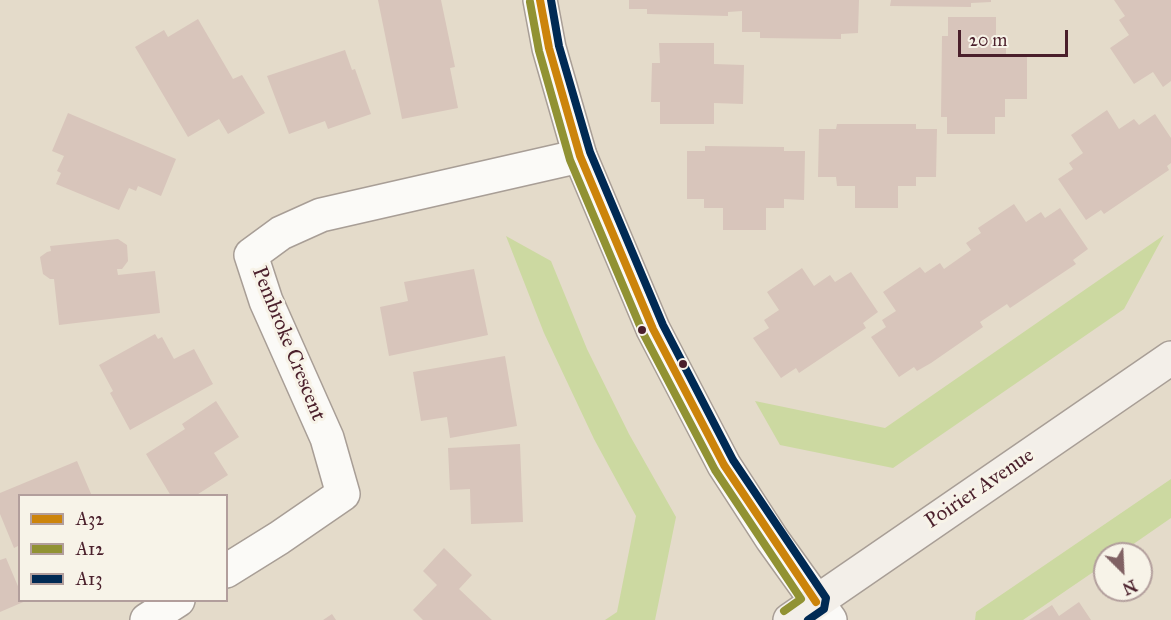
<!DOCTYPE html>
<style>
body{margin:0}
#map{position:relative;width:1171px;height:620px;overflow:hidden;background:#e4dbca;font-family:"IM FELL Great Primer",serif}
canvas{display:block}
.legend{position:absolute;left:18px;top:494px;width:210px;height:108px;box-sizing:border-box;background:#f7f3e8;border:2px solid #b29e9c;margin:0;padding:8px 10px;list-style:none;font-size:18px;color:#4a1f2b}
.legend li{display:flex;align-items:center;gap:12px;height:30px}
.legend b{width:30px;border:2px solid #b29e9c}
.north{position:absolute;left:1093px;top:542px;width:60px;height:60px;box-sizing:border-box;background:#f7f3e8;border:2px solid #b29e9c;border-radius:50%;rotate:156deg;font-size:16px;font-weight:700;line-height:24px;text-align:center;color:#4a1f2b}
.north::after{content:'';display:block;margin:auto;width:21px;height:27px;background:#806163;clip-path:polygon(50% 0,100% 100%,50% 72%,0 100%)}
.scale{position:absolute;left:958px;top:30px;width:110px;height:27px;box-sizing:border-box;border:3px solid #4a1f2b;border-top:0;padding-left:8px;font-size:18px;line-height:21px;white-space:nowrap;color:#4a1f2b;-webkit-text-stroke:4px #f7f3e8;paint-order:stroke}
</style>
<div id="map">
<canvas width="1171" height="620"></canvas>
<ul class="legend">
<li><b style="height:8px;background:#cc840b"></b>A32</li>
<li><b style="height:8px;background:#919233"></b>A12</li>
<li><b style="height:8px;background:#002a54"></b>A13</li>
</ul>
<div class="north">N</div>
<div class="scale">20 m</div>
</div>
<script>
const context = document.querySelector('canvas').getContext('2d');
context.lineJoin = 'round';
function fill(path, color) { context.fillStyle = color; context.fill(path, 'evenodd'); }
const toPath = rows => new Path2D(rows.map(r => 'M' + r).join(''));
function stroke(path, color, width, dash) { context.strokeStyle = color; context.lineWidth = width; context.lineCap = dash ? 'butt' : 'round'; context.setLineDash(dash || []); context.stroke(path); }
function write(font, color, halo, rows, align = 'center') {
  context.font = font + ' "IM FELL Great Primer",serif'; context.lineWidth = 6; context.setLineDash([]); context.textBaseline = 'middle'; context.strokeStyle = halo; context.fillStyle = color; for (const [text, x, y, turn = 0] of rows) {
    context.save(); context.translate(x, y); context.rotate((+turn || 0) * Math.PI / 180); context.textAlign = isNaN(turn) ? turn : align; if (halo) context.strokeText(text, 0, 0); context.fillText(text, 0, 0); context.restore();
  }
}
fill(toPath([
 [1164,235,1124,309,893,468,780,445,755,401,885,428],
 [506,236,551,261,587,349,629,434,676,517,655,620,605,620,617,612,636,516,594,439,544,333],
 [1171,479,1171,518,1119,554,1105,554,1105,564,1023,620,975,620,976,612]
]), '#ccd9a1');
fill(toPath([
 [378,0,441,0,455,67,450,68,458,108,402,119],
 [629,0,859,0,858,33,841,34,841,39,760,38,760,32,742,32,742,11,728,12,728,16,647,14,647,9,629,9],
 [891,0,991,0,991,2,971,3,971,7,890,6],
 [1114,0,1171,0,1171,81,1163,87,1153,72,1134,84,1110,48,1129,35,1119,20,1125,16],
 [948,17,996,17,996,36,1006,37,1006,55,1027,55,1027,99,1005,99,1005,117,995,117,995,134,947,134,947,117,941,117,942,36,948,36],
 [198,19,233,79,242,75,265,113,228,134,219,119,188,137,135,47,164,30,168,37],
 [659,43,714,43,714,64,744,65,743,104,714,103,714,124,660,124,660,102,651,102,652,63,660,63],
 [345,50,352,70,355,69,371,114,328,129,325,121,289,134,267,76],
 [1107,110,1119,129,1134,119,1139,125,1155,114,1171,138,1171,163,1167,166,1169,170,1104,214,1101,210,1086,220,1058,179,1073,169,1069,163,1083,153,1071,135],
 [68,113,176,159,161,196,138,186,136,191,129,188,119,210,56,184,61,173,57,171,64,156,52,151],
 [837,124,916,124,916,129,937,129,936,177,916,177,916,186,898,186,898,208,855,208,855,186,837,186,836,177,818,177,819,129,836,129],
 [705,146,784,147,784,151,805,151,804,200,784,199,784,208,766,208,766,230,723,230,723,208,704,208,704,199,687,199,687,151,705,151],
 [1014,204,1026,222,1041,212,1045,218,1060,208,1088,249,1073,260,1076,264,1010,308,1007,304,980,322,983,327,931,363,917,371,914,367,899,377,871,337,886,327,882,320,896,311,883,292,920,267,925,273,940,263,944,269,971,250,966,243,981,233,978,228],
 [118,239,127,245,128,261,122,269,117,269,118,275,155,271,160,313,59,325,54,279,50,279,43,274,40,257,47,252,51,251,50,246],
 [802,268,814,286,830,275,835,282,851,272,878,312,863,323,866,328,799,373,796,368,781,378,753,338,769,328,764,320,779,310,767,292],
 [474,269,488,335,389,356,380,307,408,301,404,282],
 [155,334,158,339,162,337,174,359,194,349,213,384,130,430,110,393,113,391,99,365],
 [505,356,517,426,450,438,447,417,421,421,413,372],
 [216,401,239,437,214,453,228,475,195,496,171,496,146,454,185,429,182,424],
 [520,444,523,522,471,524,470,489,450,490,448,448],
 [77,461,92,496,20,496,20,545,14,548,0,514,0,493],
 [444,548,472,575,459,589,492,620,423,620,413,610,437,585,423,571],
 [6,558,20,591,20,600,28,600,0,612,0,560],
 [1079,602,1091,620,1029,620,1052,605,1059,616],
 [332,614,336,620,323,620]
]), '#d8c5bb');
const minor = toPath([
 [226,571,279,538,343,494,327,438,266,301,251,255,281,233,321,215,580,156],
 [147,620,178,600]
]);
const tertiary = toPath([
 [540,0,549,48,580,156,653,329,724,465,772,539,830,620]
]);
const secondary = toPath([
 [790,620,1171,358]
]);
stroke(minor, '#a89e96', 36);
stroke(tertiary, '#a89e96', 36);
stroke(secondary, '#a89e96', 36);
stroke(minor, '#fbfaf7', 33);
stroke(tertiary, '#fbfaf7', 33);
stroke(secondary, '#f3efe9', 33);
stroke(toPath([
 [540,0,549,48,580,156,653,329,724,465,816,602]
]), '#cc840b', 8);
stroke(toPath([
 [530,2,539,51,570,160,643,333,715,470,801,599,784,611]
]), '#919233', 8);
stroke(toPath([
 [551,0,559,46,590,152,663,325,733,460,826,598,824,609,808,620]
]), '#002a54', 8);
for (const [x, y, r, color] of [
 [642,330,5,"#4a1f2b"],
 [683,364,5,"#4a1f2b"]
]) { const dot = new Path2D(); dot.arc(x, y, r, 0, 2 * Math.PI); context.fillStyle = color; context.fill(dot); stroke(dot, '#f7f3e8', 2); }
write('21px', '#4a1f2b', '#f7f3e8', [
 ["Pembroke Crescent",288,344,68],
 ["Poirier Avenue",980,489,-34]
]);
</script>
